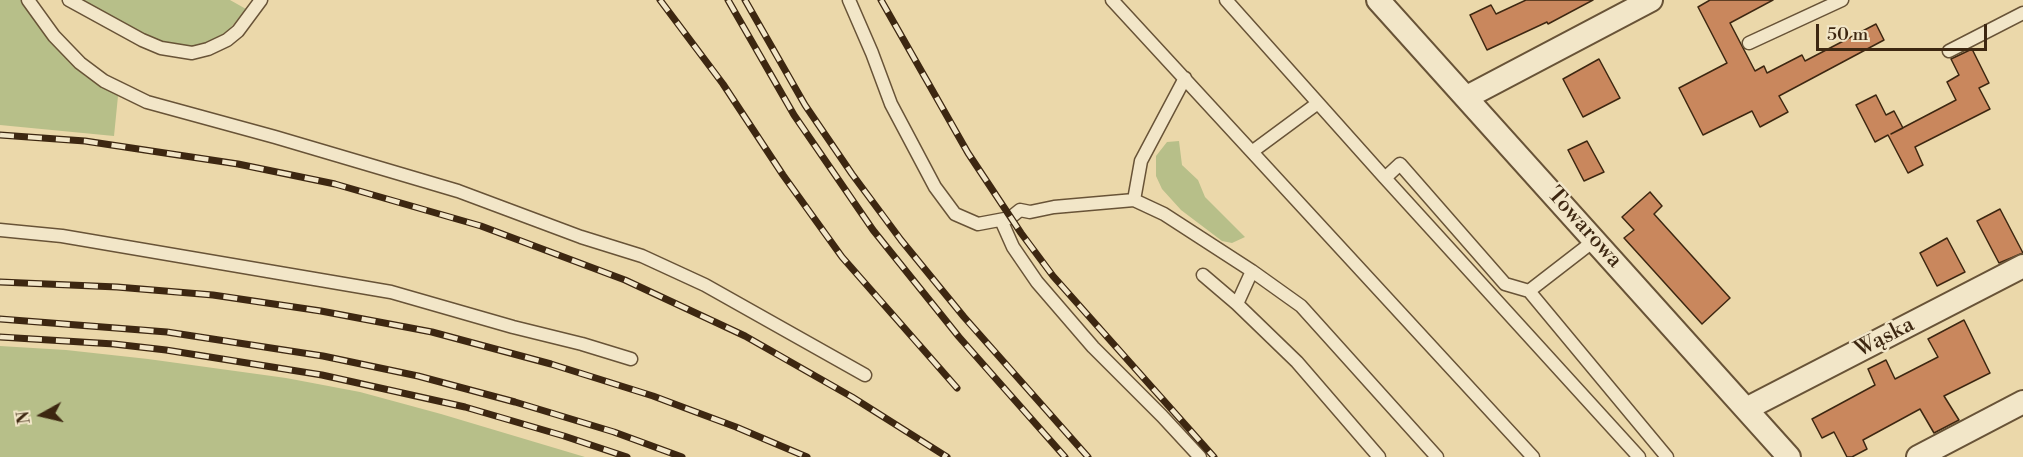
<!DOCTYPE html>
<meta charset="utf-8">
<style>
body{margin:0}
#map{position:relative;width:2023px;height:457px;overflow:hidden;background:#ebd8aa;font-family:"Libre Bodoni",serif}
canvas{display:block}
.north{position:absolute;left:12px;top:385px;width:60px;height:60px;-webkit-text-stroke:4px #f2e6c8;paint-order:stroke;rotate:262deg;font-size:16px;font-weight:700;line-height:24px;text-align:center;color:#3d2711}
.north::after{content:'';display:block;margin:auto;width:21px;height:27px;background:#3d2711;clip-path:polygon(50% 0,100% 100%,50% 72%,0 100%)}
.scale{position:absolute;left:1816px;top:24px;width:171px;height:27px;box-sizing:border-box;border:3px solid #3d2711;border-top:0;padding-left:8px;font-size:18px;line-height:21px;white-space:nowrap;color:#3d2711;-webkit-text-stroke:4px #f2e6c8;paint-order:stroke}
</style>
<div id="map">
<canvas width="2023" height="457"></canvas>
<div class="north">N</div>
<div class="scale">50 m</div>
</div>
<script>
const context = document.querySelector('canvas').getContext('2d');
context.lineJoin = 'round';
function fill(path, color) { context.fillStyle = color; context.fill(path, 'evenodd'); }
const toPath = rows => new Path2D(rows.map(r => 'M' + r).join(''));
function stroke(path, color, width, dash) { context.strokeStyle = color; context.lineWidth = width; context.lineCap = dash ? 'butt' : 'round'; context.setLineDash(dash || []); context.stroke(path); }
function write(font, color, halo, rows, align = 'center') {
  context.font = font + ' "Libre Bodoni",serif'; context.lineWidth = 5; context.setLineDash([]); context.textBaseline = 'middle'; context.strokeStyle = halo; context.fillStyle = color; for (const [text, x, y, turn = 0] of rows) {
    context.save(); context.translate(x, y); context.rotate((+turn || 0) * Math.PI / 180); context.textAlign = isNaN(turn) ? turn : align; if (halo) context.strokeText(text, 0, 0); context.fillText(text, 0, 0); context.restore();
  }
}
fill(toPath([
 [0,0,21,0,47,36,85,76,118,96,114,136,0,125],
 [77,0,230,0,246,9,228,31,217,39,197,47,183,47,153,40],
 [1179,141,1182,165,1198,180,1205,197,1245,237,1232,243,1222,241,1181,210,1162,189,1156,176,1156,156,1167,142],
 [0,346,66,350,148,359,286,378,360,392,441,414,585,457,0,457]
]), '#b7bf89');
const building = toPath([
 [1526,0,1593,0,1548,24,1547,22,1487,50,1470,15,1491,5,1496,14,1526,0],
 [1710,0,1773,0,1730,23,1755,71,1764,66,1767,73,1802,55,1805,61,1876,24,1884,40,1779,96,1788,112,1760,127,1752,111,1703,135,1679,88,1727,63,1698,7,1710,0],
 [1972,49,1989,83,1979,88,1990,109,1915,147,1923,165,1908,173,1888,135,1875,142,1856,105,1876,95,1886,115,1894,111,1903,128,1891,134,1956,100,1947,82,1959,75,1951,59,1972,49],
 [1599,59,1620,98,1583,117,1563,79,1599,59],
 [1587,141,1604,172,1584,181,1568,150,1587,141],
 [1650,192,1662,206,1654,214,1730,298,1702,324,1624,238,1634,230,1622,217,1650,192],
 [2000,209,2023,253,1999,263,1977,221,2000,209],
 [1947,238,1965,272,1937,286,1920,253,1947,238],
 [1964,320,1990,373,1944,396,1959,420,1934,433,1920,409,1863,440,1867,449,1852,457,1847,457,1834,432,1822,438,1812,419,1875,385,1868,369,1886,360,1895,379,1938,357,1928,339,1964,320]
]);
fill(building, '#c9875d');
stroke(building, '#3d2711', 1.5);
const lane = toPath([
 [28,0,54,36,80,63,104,81,147,102,275,137,458,191,581,237,642,256,705,285,865,375],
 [69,0,142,40,161,48,192,53,208,49,227,40,238,31,261,0],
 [849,0,872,53,891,104,935,187,955,214,978,224,1010,218,1020,210,1030,212,1054,207,1134,200],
 [1112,0,1533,457],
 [1226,0,1385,178,1400,164,1505,284,1529,291,1667,457],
 [1749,43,1842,0],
 [1949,51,2023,13],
 [1185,78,1141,161,1134,200,1164,214,1252,271],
 [1253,151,1318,103],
 [1385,178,1639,457],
 [1001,220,1013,247,1037,282,1093,347,1162,416,1200,457],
 [0,230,62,236,391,292,513,327,582,344,631,359],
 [1203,275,1237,304],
 [1529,291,1595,240],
 [1379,457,1297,362,1237,304,1252,271,1301,306,1437,457]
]);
const street = toPath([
 [1378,0,1789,457],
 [1467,97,1651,0],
 [1746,409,2023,266],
 [1918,457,2023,402]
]);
stroke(lane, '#685337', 15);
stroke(street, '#685337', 26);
stroke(lane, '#f2e6c8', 12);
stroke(street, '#f2e6c8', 22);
const rail = toPath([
 [660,0,723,84,783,175,842,257,957,388],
 [728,0,794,115,873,230,959,337,1065,457],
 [745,0,805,105,852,174,901,240,964,317,1088,457],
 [881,0,968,153,1021,233,1053,276,1214,457],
 [0,135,85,141,238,164,335,184,481,226,625,280,745,336,852,397,947,457],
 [0,282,117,287,213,295,321,311,432,332,551,364,653,396,736,427,807,457],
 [0,319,167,332,323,356,418,376,515,402,614,432,682,457],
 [0,337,114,344,166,350,322,375,465,407,564,436,627,457]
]);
stroke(rail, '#3d2711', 7);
stroke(rail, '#f2e6c8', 4.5, [14]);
write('22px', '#3d2711', '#f2e6c8', [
 ["Towarowa",1584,228,48],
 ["Wąska",1885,338,-27]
]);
</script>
